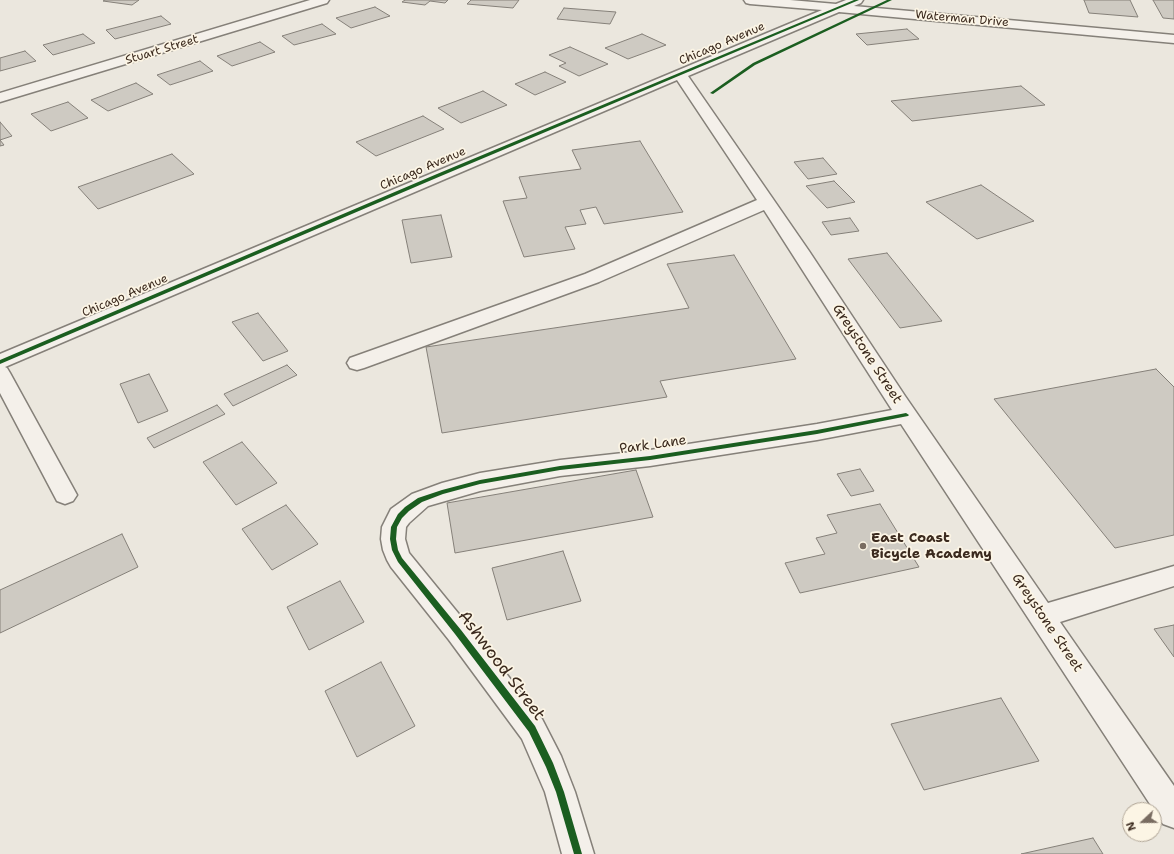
<!DOCTYPE html>
<style>
body{margin:0}
#map{position:relative;width:1174px;height:854px;overflow:hidden;background:#ebe7de;font-family:"Shantell Sans",sans-serif}
canvas{display:block}
.north{position:absolute;left:1122px;top:802px;width:40px;height:40px;box-sizing:border-box;background:#fcf5e5;border:1px solid #afa495;border-radius:50%;rotate:248deg;font-size:11px;font-weight:700;line-height:16px;text-align:center;color:#3b2a1e}
.north::after{content:'';display:block;margin:auto;width:14px;height:18px;background:#796c61;clip-path:polygon(50% 0,100% 100%,50% 72%,0 100%)}
</style>
<div id="map">
<canvas width="1174" height="854"></canvas>
<div class="north">N</div>
</div>
<script>
const context = document.querySelector('canvas').getContext('2d');
context.lineJoin = 'round';
function fill(path, color) { context.fillStyle = color; context.fill(path, 'evenodd'); }
const toPath = rows => new Path2D(rows.map(r => 'M' + r).join(''));
function stroke(path, color, width, dash) { context.strokeStyle = color; context.lineWidth = width; context.lineCap = dash ? 'butt' : 'round'; context.setLineDash(dash || []); context.stroke(path); }
function write(font, color, halo, rows, align = 'center') {
  context.font = font + ' "Shantell Sans",sans-serif'; context.lineWidth = 3.5; context.setLineDash([]); context.textBaseline = 'middle'; context.strokeStyle = halo; context.fillStyle = color; for (const [text, x, y, turn = 0] of rows) {
    context.save(); context.translate(x, y); context.rotate((+turn || 0) * Math.PI / 180); context.textAlign = isNaN(turn) ? turn : align; if (halo) context.strokeText(text, 0, 0); context.fillText(text, 0, 0); context.restore();
  }
}
const building = toPath([
 [105,0,139,0,132,5,103,1,105,0],
 [405,0,448,0,445,3,430,1,425,5,402,2,405,0],
 [471,0,519,0,513,8,467,4,471,0],
 [1084,0,1130,0,1138,17,1089,13,1084,0],
 [1153,0,1174,0,1174,19,1163,18,1153,0],
 [375,7,390,16,351,28,336,18,375,7],
 [564,8,616,12,610,24,557,19,564,8],
 [161,16,171,24,115,39,106,30,161,16],
 [322,24,336,34,294,45,282,36,322,24],
 [907,29,919,39,867,45,856,34,907,29],
 [83,34,95,43,53,55,43,45,83,34],
 [642,34,666,45,628,59,605,48,642,34],
 [260,42,275,52,232,66,217,56,260,42],
 [570,47,608,64,579,76,559,66,566,63,549,55,570,47],
 [25,51,36,61,0,71,0,58,25,51],
 [200,61,213,71,170,85,157,75,200,61],
 [545,72,566,82,535,95,515,84,545,72],
 [136,83,153,94,108,111,91,100,136,83],
 [1021,86,1045,105,912,121,891,101,1021,86],
 [483,91,507,105,461,123,438,108,483,91],
 [68,102,88,118,51,131,31,114,68,102],
 [423,116,444,129,376,156,356,142,423,116],
 [0,122,12,136,0,140,4,145,0,146,0,122],
 [640,141,683,212,604,224,596,207,580,210,586,224,565,227,575,249,524,257,503,201,527,198,519,177,581,169,572,150,640,141],
 [172,154,194,174,98,209,78,187,172,154],
 [823,158,837,174,808,179,794,162,823,158],
 [834,181,855,202,827,208,806,186,834,181],
 [981,185,1034,221,977,239,926,202,981,185],
 [441,215,452,257,411,263,402,220,441,215],
 [850,218,859,231,831,235,822,222,850,218],
 [887,253,942,321,900,328,848,259,887,253],
 [734,255,796,359,660,381,667,397,442,433,426,347,689,308,667,264,734,255],
 [258,313,288,351,263,361,232,322,258,313],
 [287,365,297,375,233,406,224,394,287,365],
 [1156,369,1174,387,1174,535,1115,548,994,399,1156,369],
 [149,374,168,411,138,423,120,384,149,374],
 [217,405,225,414,154,448,147,438,217,405],
 [242,442,277,483,236,505,203,462,242,442],
 [860,469,874,491,851,496,837,474,860,469],
 [636,470,653,517,455,553,447,503,636,470],
 [880,504,919,567,800,593,785,563,825,554,816,538,837,533,827,515,880,504],
 [286,505,318,544,272,570,242,529,286,505],
 [122,534,138,567,0,633,0,590,122,534],
 [563,551,581,601,507,620,492,568,563,551],
 [340,581,364,622,309,650,287,607,340,581],
 [1174,625,1174,657,1154,629,1174,625],
 [381,662,415,726,357,757,325,691,381,662],
 [1001,698,1039,761,924,790,891,724,1001,698],
 [1093,838,1103,854,1021,854,1093,838]
]);
fill(building, '#cecac2');
stroke(building, '#858079', 1);
const minor = toPath([
 [310,0,329,0,327,3,0,102,0,93,310,0],
 [744,0,790,0,836,4,846,0,863,0,861,3,854,6,1174,35,1174,43,839,12,688,76,809,251,905,396,1048,603,1174,566,1174,586,1060,622,1174,786,1174,828,1163,824,901,424,817,440,650,466,560,476,480,491,428,506,409,523,406,527,405,539,409,553,467,624,542,719,561,756,575,792,594,854,562,854,545,792,522,739,449,640,391,567,387,560,383,550,381,539,382,527,391,509,412,494,442,483,480,473,560,460,650,450,817,424,892,410,764,210,599,282,364,368,357,370,350,368,347,363,350,358,585,274,757,200,677,80,5,367,7,368,10,373,77,495,73,501,65,504,57,501,0,393,0,354,822,10,750,4,746,3,744,0]
]);
stroke(minor, '#858079', 3);
fill(minor, '#f4f0ea');
fill(toPath([
 [854,0,859,0,441,176,0,364,0,360,437,174,854,0],
 [887,0,892,0,755,65,713,94,710,93,753,63,887,0],
 [906,413,909,415,908,416,817,434,650,460,560,470,480,484,443,494,422,502,409,511,402,518,397,527,396,539,398,550,402,558,461,630,535,726,553,763,564,792,582,854,574,854,556,792,546,767,529,732,455,634,398,562,392,550,390,539,391,527,398,514,405,507,418,498,442,490,480,480,560,466,650,456,817,430,906,413]
]), '#1b5e20');
for (const [x, y, r, color] of [
 [863,546,4,"#796c61"]
]) { const dot = new Path2D(); dot.arc(x, y, r, 0, 2 * Math.PI); context.fillStyle = color; context.fill(dot); stroke(dot, '#fcf5e5', 1.5); }
write('12px', '#3b2a1e', '#fcf5e5', [
 ["Waterman Drive",962,19,5],
 ["Chicago Avenue",722,44,-23],
 ["Stuart Street",162,50,-17],
 ["Chicago Avenue",423,169,-23],
 ["Chicago Avenue",125,296,-23]
]);
write('14px', '#3b2a1e', '#fcf5e5', [
 ["Greystone Street",867,354,57],
 ["Park Lane",653,445,-8],
 ["Greystone Street",1047,623,56]
]);
write('bold 14px', '#3b2a1e', '#fcf5e5', [
 ["East Coast",871,538],
 ["Bicycle Academy",871,554]
], 'left');
write('17px', '#3b2a1e', '#fcf5e5', [
 ["Ashwood Street",501,666,53]
]);
</script>
